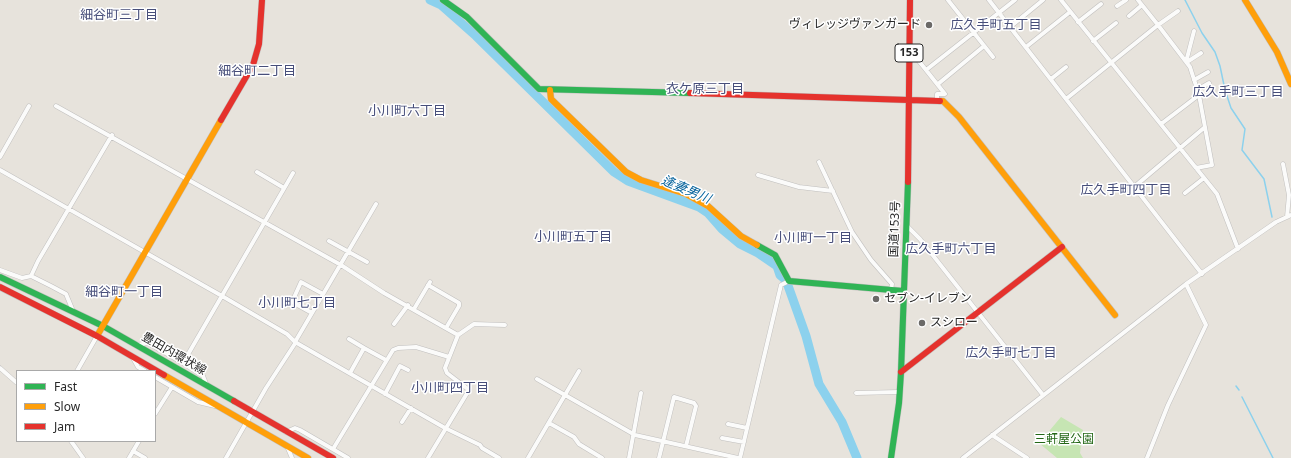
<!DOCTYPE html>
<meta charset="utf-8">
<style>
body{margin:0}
#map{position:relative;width:1291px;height:458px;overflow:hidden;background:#e7e3dc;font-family:"Noto Sans",sans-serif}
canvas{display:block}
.legend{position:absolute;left:16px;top:370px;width:140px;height:72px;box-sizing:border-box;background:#fff;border:1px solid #a9a9a9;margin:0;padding:5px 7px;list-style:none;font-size:12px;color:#282828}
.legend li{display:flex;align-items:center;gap:8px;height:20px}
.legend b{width:20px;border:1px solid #a9a9a9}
</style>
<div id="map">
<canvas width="1291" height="458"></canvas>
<ul class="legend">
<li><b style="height:5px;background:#30b455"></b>Fast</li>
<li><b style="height:5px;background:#ff9f0a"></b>Slow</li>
<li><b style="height:5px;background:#e5322d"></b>Jam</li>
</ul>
</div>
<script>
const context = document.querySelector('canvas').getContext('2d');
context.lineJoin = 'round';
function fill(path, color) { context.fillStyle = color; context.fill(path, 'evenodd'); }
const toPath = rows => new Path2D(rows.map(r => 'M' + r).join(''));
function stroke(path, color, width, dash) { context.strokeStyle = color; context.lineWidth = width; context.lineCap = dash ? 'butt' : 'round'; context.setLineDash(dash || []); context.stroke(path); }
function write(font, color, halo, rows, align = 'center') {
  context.font = font + ' "Noto Sans","Noto Sans JP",sans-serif'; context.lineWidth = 3; context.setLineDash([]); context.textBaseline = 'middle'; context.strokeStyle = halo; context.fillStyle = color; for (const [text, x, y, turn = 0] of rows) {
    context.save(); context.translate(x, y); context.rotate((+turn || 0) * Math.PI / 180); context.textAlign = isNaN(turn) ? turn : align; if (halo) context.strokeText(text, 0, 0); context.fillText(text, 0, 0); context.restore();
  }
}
fill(toPath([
 [1061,417,1083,430,1080,453,1083,458,1057,458,1039,443]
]), '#c6e5b3');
stroke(toPath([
 [1185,0,1202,33,1215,52,1220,66,1225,90,1231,108,1245,129,1242,150,1264,179,1272,217],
 [1236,386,1239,390],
 [1242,397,1273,458]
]), '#8cd1ed', 1.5);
stroke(toPath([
 [430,0,441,5,476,36,614,172,628,181,699,207,708,213,722,229,740,244,758,253,777,266,780,275,786,280,806,336,819,384,842,422,857,458]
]), '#8cd1ed', 9);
const street = toPath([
 [948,0,993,57],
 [989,0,1202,274],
 [1061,0,1217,194,1238,249],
 [1138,0,1158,25,1178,11],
 [1117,6,1126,0],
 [1129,16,1142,5],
 [1078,22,1101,4],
 [1010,27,1043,0],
 [1093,41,1116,23],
 [1026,47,1070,12],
 [910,50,926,70,1015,0],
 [1186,62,1194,31],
 [1187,62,1201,53],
 [926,70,945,94,937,94,937,100],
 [1051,79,1066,67],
 [1194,80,1208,72],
 [938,84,984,46],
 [1197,90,1209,83],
 [1066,99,1158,25,1190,67,1199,95,1161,124],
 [56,106,341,265,384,293,458,335,445,368,447,373,469,390,428,458],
 [0,157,29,106],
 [819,162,852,232,871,260,892,284,891,290],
 [1283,164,1289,195,1287,217],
 [1196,168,1212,165,1199,95],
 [0,170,222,296,287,334,295,342],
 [257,172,284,188],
 [758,175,799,187,833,191],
 [1134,187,1205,127],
 [1185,193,1204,178],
 [908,227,920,239,1043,395],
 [329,241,367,262],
 [0,270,22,278,31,276,51,286,66,294,73,311],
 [31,276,38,261,112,135],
 [428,285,459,303,459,306,446,328],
 [414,309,430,282],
 [312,313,292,302,301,282,323,294],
 [394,324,408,305],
 [458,335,474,324,505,325],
 [349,339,364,348],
 [295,342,445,428,480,445,482,448,499,458],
 [295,342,376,204],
 [137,345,148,343,183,363,203,376,207,386],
 [133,358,138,367,145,371],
 [183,363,293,173],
 [0,368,17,383],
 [77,371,97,336],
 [350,373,364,348,386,360],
 [155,377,198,402,215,406],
 [537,379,635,435,738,458],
 [856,393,899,392],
 [385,394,400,366,408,370],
 [155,414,172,387],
 [402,422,411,408],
 [549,423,574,437,579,444,602,458],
 [728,424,747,428],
 [286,432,295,428,300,430,348,458],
 [992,435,1027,458],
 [722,438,744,442],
 [71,441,83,458],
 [287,446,292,458],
 [333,449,393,350,398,348,416,347,449,357],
 [133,451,145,458],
 [129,458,139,441],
 [226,458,266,388,296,342],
 [528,458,579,371],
 [629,458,641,393],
 [659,458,674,397,694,403,696,406,686,446],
 [740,458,781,285,789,281],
 [963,458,1186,284,1276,222,1291,215],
 [1147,458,1168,405,1206,325,1186,284]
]);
const fast = toPath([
 [443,0,467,17,539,89,690,93],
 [757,245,775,255,789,281,903,291],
 [0,277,103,326,234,401],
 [891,458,899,403,901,372,908,182]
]);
const slow = toPath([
 [1245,0,1277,52,1291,84],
 [550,90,551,99,626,172,641,180,686,194,708,206,741,236,757,245],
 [940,101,943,101,959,117,1115,315],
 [97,336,221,120],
 [164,375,308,458]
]);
const jam = toPath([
 [690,93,940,101],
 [221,120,253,65,259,44,262,0],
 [908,182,910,0],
 [0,287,97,336,164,375],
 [901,372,1062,247],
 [234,401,333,458]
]);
stroke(street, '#c0bfbe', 5);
stroke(fast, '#c0bfbe', 7);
stroke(slow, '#c0bfbe', 7);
stroke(jam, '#c0bfbe', 7);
stroke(street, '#fbfbfa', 4);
stroke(fast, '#30b455', 6);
stroke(slow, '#ff9f0a', 6);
stroke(jam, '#e5322d', 6);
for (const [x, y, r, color] of [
 [929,25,4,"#6b6967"],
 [876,299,4,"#6b6967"],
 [922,323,4,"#6b6967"]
]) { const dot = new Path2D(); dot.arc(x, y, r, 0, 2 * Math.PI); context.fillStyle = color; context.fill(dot); stroke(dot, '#fff', 1.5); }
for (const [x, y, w] of [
 [909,53,28]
]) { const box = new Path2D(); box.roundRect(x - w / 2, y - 9, w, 18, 3); context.fillStyle = '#fff'; context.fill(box); stroke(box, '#282828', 1); }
write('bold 11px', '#282828', null, [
 ["153",909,53]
]);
write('12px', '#282828', '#fff', [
 ["ヴィレッジヴァンガード",921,25,"right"],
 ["セブン-イレブン",884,299],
 ["スシロー",930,323]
], 'left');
write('12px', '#282828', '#fff', [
 ["国道153号",895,229,-88],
 ["豊田内環状線",174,354,30]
]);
write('12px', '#236716', '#fff', [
 ["三軒屋公園",1064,440]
]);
write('13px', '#474e7a', '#fff', [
 ["細谷町三丁目",119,15],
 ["広久手町五丁目",996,25],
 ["細谷町二丁目",257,71],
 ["衣ケ原三丁目",705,89],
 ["広久手町三丁目",1238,92],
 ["小川町六丁目",407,111],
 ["広久手町四丁目",1126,190],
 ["小川町五丁目",573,237],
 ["小川町一丁目",813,238],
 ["広久手町六丁目",951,249],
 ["細谷町一丁目",124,292],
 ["小川町七丁目",297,303],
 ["広久手町七丁目",1011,353],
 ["小川町四丁目",450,388]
]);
write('italic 13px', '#07649d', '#fff', [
 ["逢妻男川",686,190,23]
]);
</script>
